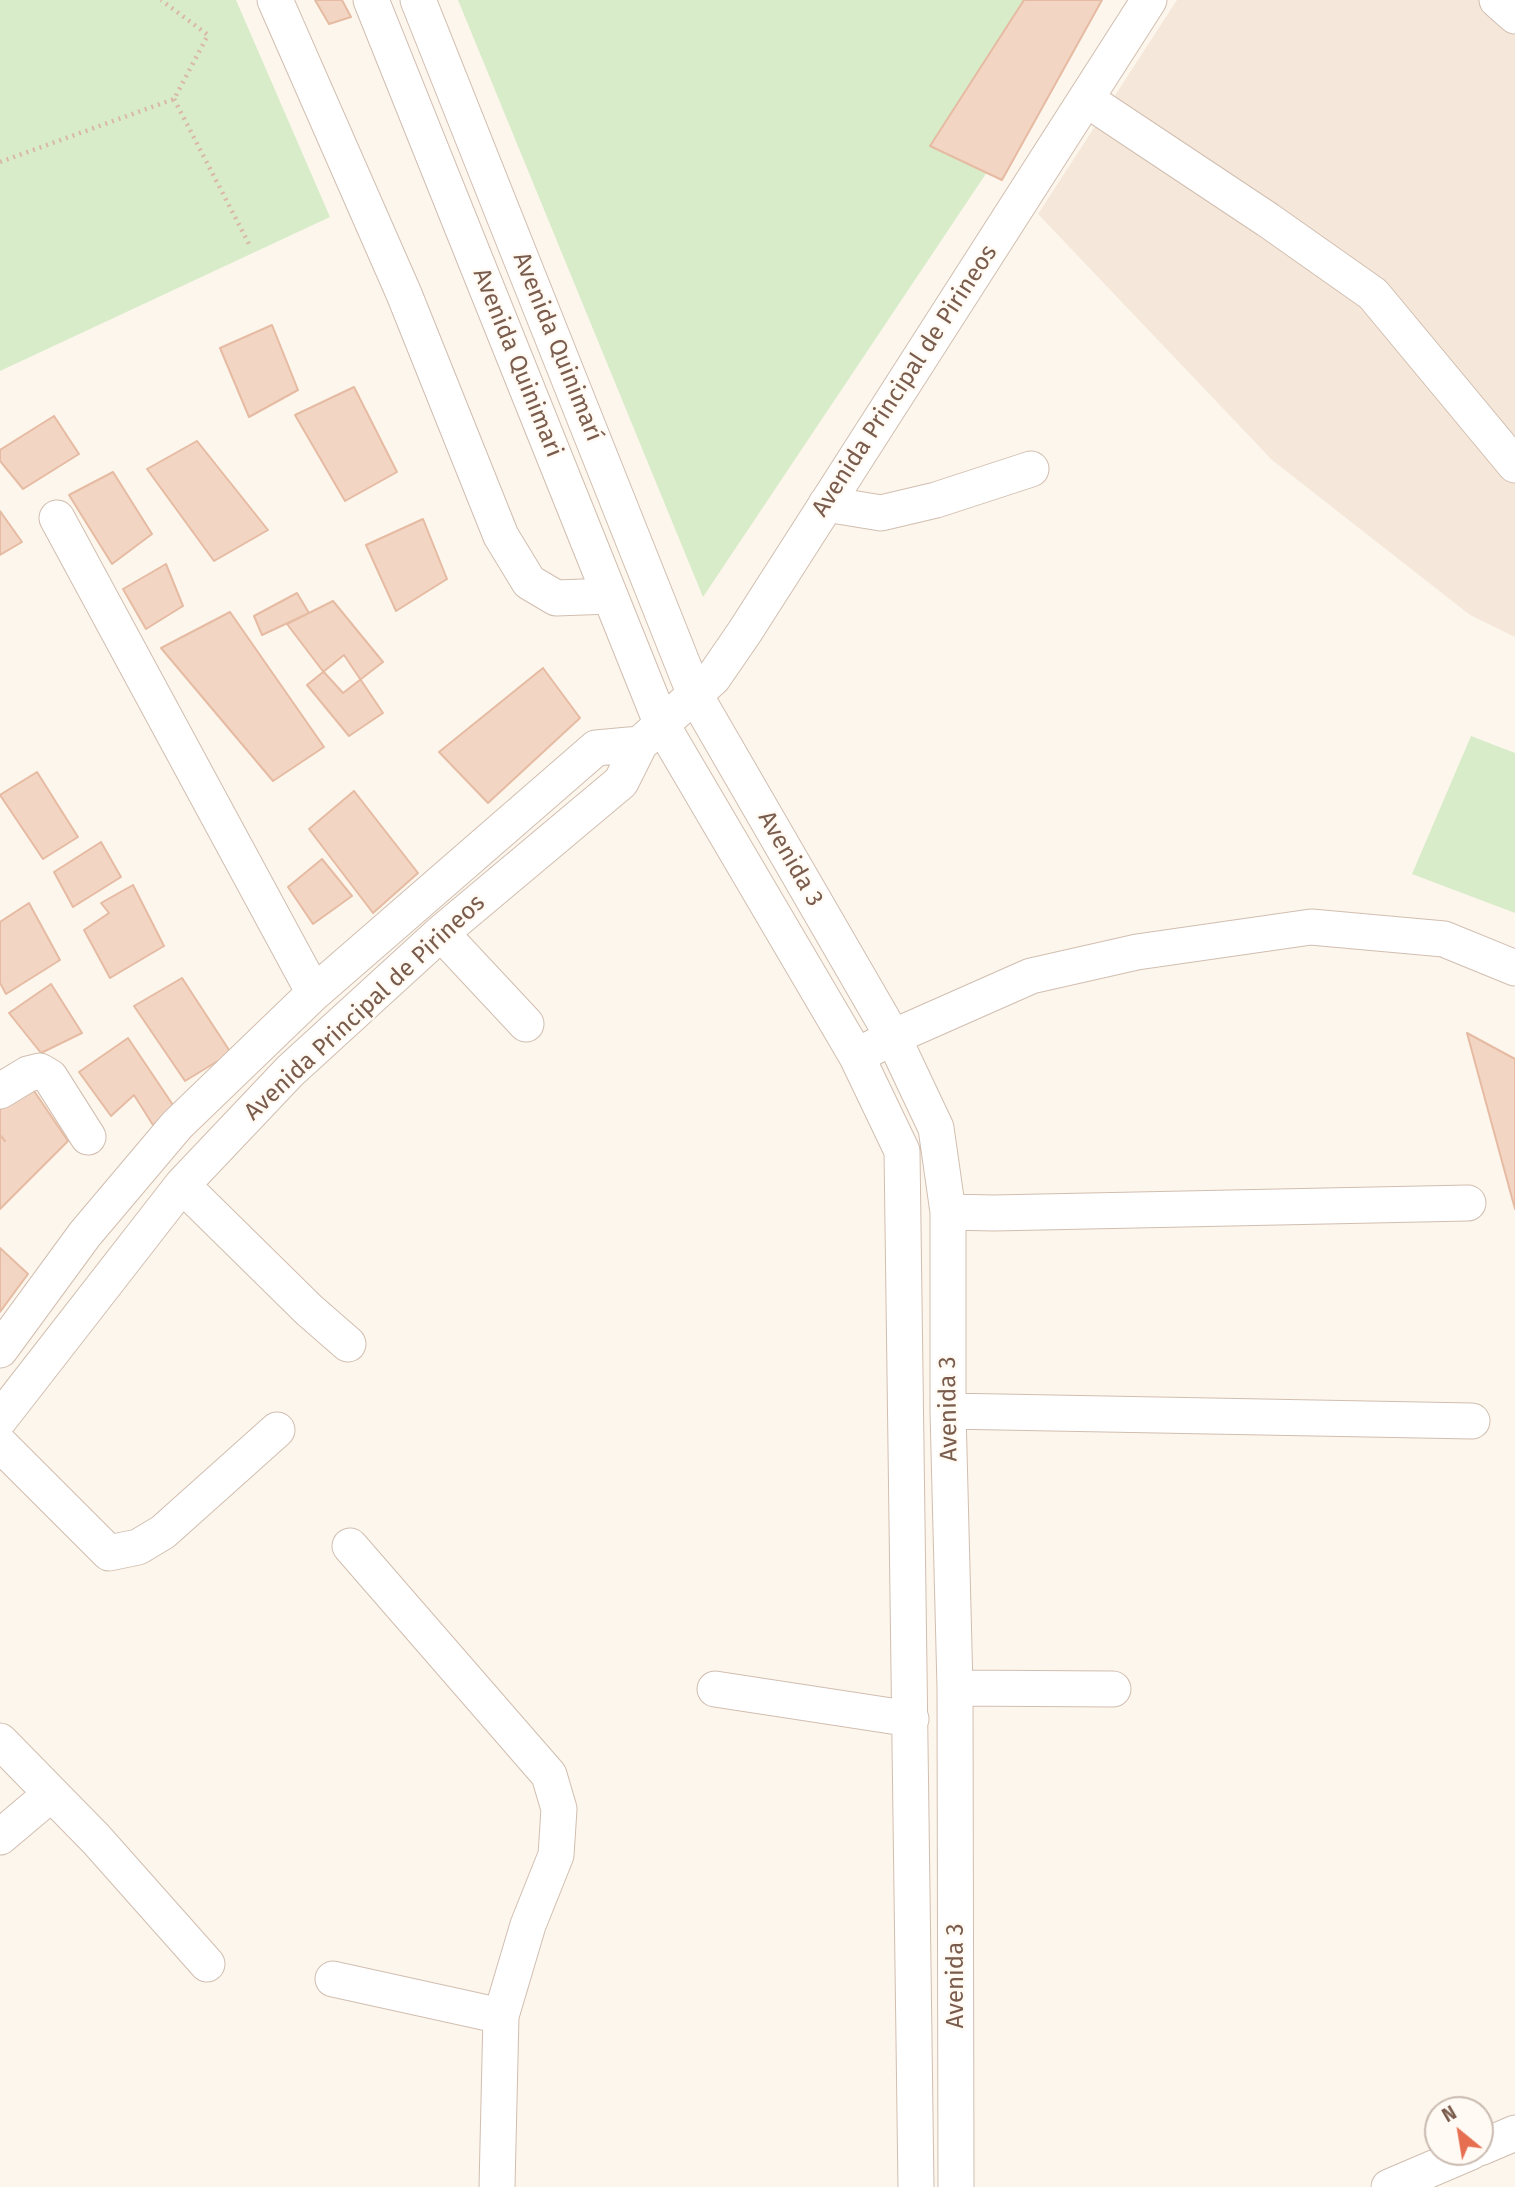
<!DOCTYPE html>
<meta charset="utf-8">
<style>
body{margin:0}
#map{position:relative;width:1515px;height:2187px;overflow:hidden;background:#fdf6ec;font-family:"Fira Sans",sans-serif}
canvas{display:block}
.north{position:absolute;left:1424px;top:2096px;width:70px;height:70px;box-sizing:border-box;background:#fffaf3;border:2px solid #cabbb1;border-radius:50%;rotate:330deg;font-size:19px;font-weight:700;line-height:28px;text-align:center;color:#7a5c4d}
.north::after{content:'';display:block;margin:auto;width:24px;height:32px;background:#e76f51;clip-path:polygon(50% 0,100% 100%,50% 72%,0 100%)}
</style>
<div id="map">
<canvas width="1515" height="2187"></canvas>
<div class="north">N</div>
</div>
<script>
const context = document.querySelector('canvas').getContext('2d');
context.lineJoin = 'round';
function fill(path, color) { context.fillStyle = color; context.fill(path, 'evenodd'); }
const toPath = rows => new Path2D(rows.map(r => 'M' + r).join(''));
function stroke(path, color, width, dash) { context.strokeStyle = color; context.lineWidth = width; context.lineCap = dash ? 'butt' : 'round'; context.setLineDash(dash || []); context.stroke(path); }
function write(font, color, halo, rows, align = 'center') {
  context.font = font + ' "Fira Sans",sans-serif'; context.lineWidth = 5; context.setLineDash([]); context.textBaseline = 'middle'; context.strokeStyle = halo; context.fillStyle = color; for (const [text, x, y, turn = 0] of rows) {
    context.save(); context.translate(x, y); context.rotate((+turn || 0) * Math.PI / 180); context.textAlign = isNaN(turn) ? turn : align; if (halo) context.strokeText(text, 0, 0); context.fillText(text, 0, 0); context.restore();
  }
}
fill(toPath([
 [1177,0,1515,0,1515,637,1470,615,1272,460,1038,214]
]), '#f5e8da');
fill(toPath([
 [0,0,236,0,330,217,0,371],
 [458,0,1102,0,703,597],
 [1471,736,1515,753,1515,913,1412,874]
]), '#d8ecc9');
const building = toPath([
 [315,0,342,0,351,17,329,24,315,0],
 [1024,0,1102,0,1002,180,930,146,1024,0],
 [272,325,298,390,249,417,220,348,272,325],
 [354,387,397,472,345,501,295,415,354,387],
 [54,416,79,454,23,489,0,461,0,450,54,416],
 [197,441,268,530,214,561,147,469,197,441],
 [113,472,152,534,112,564,69,495,113,472],
 [0,511,22,542,0,555,0,511],
 [423,519,447,579,396,611,366,545,423,519],
 [166,564,183,606,146,629,123,589,166,564],
 [297,593,309,613,262,635,254,616,297,593],
 [333,601,383,662,343,693,322,670,287,624,333,601],
 [230,612,324,747,273,781,161,648,230,612],
 [344,655,383,713,349,736,307,685,344,655],
 [543,668,580,718,488,803,439,752,543,668],
 [37,772,78,837,43,859,0,795,37,772],
 [354,791,418,873,373,913,309,829,354,791],
 [101,842,121,877,73,907,54,872,101,842],
 [322,859,352,896,313,924,288,887,322,859],
 [133,885,164,946,110,978,84,930,109,913,101,903,133,885],
 [29,903,60,960,6,994,0,983,0,922,29,903],
 [182,978,231,1053,185,1081,134,1006,182,978],
 [51,984,82,1033,41,1053,9,1013,51,984],
 [1467,1033,1515,1059,1515,1209,1467,1033],
 [128,1038,175,1108,153,1125,134,1095,111,1116,79,1072,128,1038],
 [30,1085,68,1141,0,1209,0,1135,5,1141,0,1135,0,1108,30,1085],
 [0,1248,28,1274,0,1312,0,1248]
]);
fill(building, '#f3d5c3');
stroke(building, '#e6bba3', 2);
const minor = toPath([
 [275,0,404,294,501,536,529,582,556,598,610,596],
 [371,0,662,725,857,1057,902,1151,916,2187],
 [418,0,695,695,893,1037,936,1128,948,1212,948,1411,955,1688,956,2187],
 [1497,0,1515,16],
 [1086,99,1268,220,1373,294,1515,465],
 [826,504,881,513,936,500,1031,469],
 [57,518,314,993],
 [441,933,526,1024],
 [872,1048,893,1037,1031,976,1137,952,1311,927,1444,939,1515,968],
 [0,1091,28,1074,40,1071,50,1077,88,1137],
 [182,1185,309,1310,348,1344],
 [948,1212,994,1213,1468,1203],
 [0,1350,85,1234,177,1125,314,993,596,748,640,744],
 [948,1411,1472,1421],
 [0,1419,182,1185,290,1071,441,933,621,782,640,744,713,678,744,633,1149,0],
 [0,1444,109,1553,138,1547,163,1532,277,1430],
 [350,1546,549,1775,559,1809,556,1855,528,1925,501,2016,497,2187],
 [955,1688,1113,1689],
 [715,1689,911,1719],
 [0,1741,96,1839,207,1964],
 [0,1837,51,1794],
 [333,1979,501,2016],
 [1480,2148,1515,2133],
 [1389,2187,1471,2152]
]);
stroke(minor, '#d1beb0', 37);
stroke(toPath([
 [174,99,250,246],
 [0,162,174,99,208,35,161,0]
]), '#d9b8a5', 4.5, [2, 5]);
stroke(minor, '#fff', 35);
write('24px', '#7a5c4d', '#fffaf3', [
 ["Avenida Quinimarí",557,347,68],
 ["Avenida Quinimari",517,363,68],
 ["Avenida Principal de Pirineos",905,381,-57],
 ["Avenida 3",790,859,60],
 ["Avenida Principal de Pirineos",365,1008,-43],
 ["Avenida 3",949,1409,-91],
 ["Avenida 3",956,1976,-90]
]);
</script>
